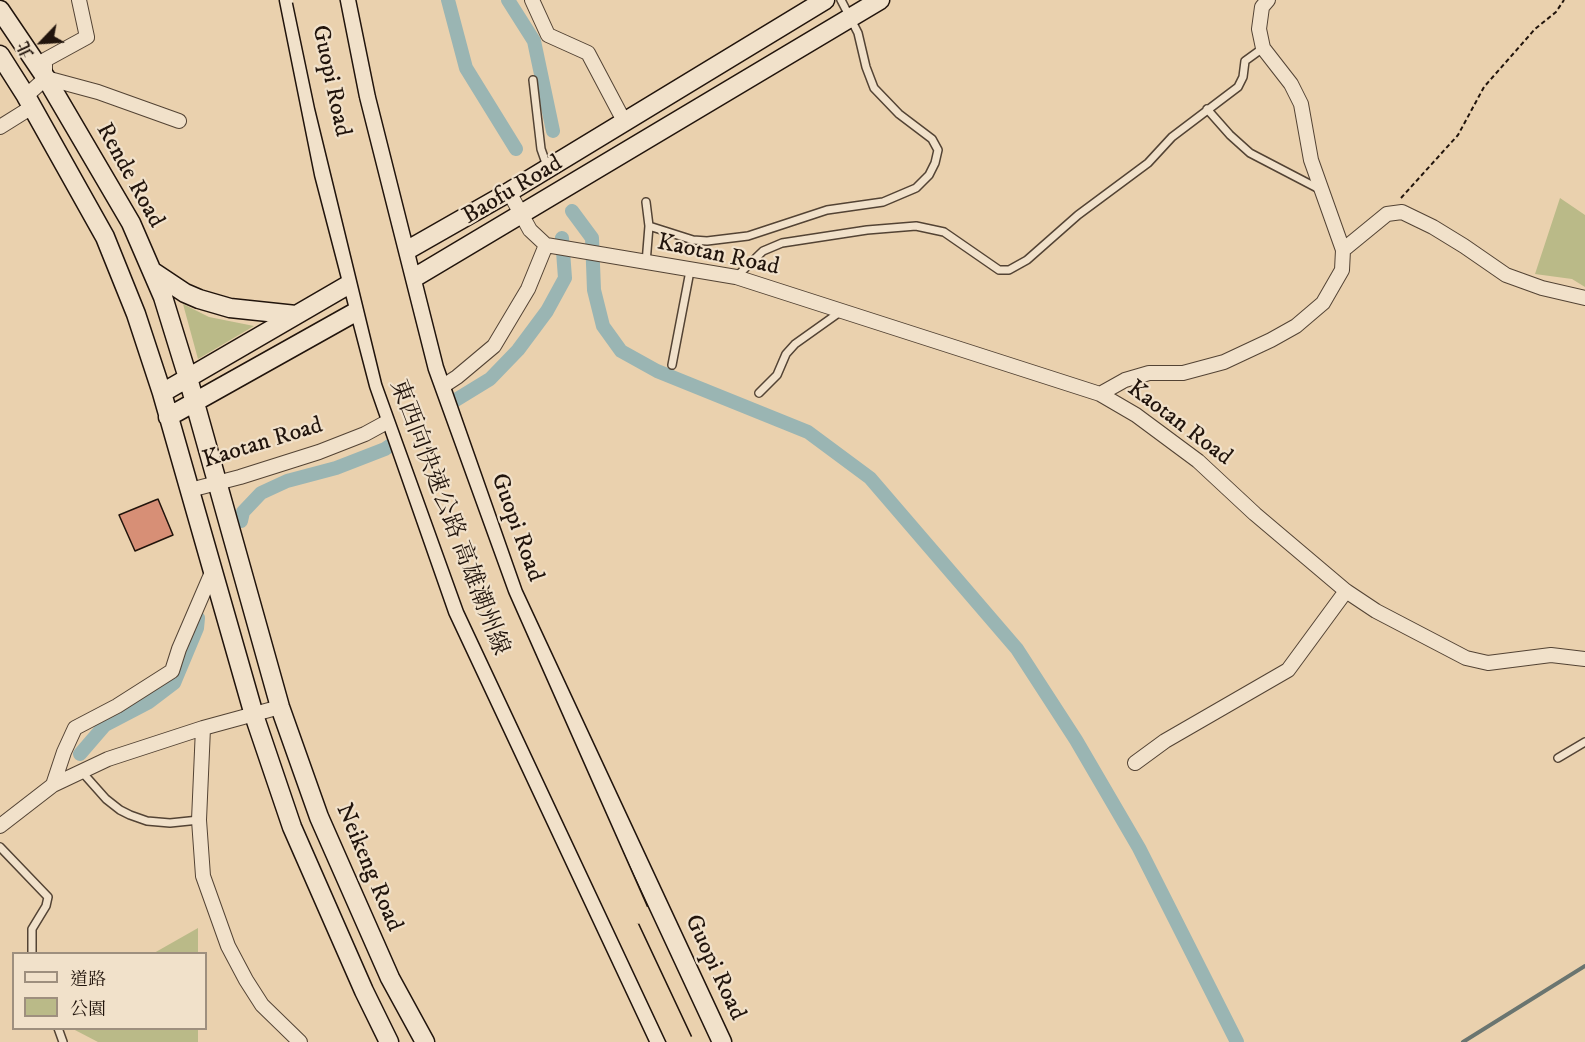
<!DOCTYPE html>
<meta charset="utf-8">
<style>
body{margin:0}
#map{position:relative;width:1585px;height:1042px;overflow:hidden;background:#ead1ae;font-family:"IM FELL DW Pica","Noto Serif TC",serif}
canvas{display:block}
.legend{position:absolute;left:12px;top:952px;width:195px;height:78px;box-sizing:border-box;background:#f1e1ca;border:2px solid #9e8f7e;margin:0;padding:8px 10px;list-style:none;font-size:18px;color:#21140c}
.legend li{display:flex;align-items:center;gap:12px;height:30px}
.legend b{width:30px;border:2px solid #9e8f7e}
.north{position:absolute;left:12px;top:12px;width:60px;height:60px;-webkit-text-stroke:4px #f1e1ca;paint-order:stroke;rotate:245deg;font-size:16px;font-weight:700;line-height:24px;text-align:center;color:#21140c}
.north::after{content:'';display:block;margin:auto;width:21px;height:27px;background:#21140c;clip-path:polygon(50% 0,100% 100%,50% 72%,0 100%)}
</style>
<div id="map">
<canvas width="1585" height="1042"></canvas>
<ul class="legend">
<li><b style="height:8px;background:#f1e1ca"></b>道路</li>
<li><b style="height:16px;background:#baba88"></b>公園</li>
</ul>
<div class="north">北</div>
</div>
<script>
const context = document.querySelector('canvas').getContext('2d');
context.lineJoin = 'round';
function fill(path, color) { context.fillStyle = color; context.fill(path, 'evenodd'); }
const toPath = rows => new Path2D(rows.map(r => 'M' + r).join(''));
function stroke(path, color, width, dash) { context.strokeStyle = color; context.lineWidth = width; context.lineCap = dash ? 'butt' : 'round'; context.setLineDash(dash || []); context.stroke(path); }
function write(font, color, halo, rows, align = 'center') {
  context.font = font + ' "IM FELL DW Pica","Noto Serif TC",serif'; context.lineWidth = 4.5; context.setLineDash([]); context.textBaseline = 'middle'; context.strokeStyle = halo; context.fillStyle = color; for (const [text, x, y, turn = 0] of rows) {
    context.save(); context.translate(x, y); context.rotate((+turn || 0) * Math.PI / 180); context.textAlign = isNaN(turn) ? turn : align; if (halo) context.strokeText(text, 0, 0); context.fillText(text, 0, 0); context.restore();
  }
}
fill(toPath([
 [1560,198,1585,215,1585,287,1572,279,1535,274],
 [183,304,209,317,254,326,198,359],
 [198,928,198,953,154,953],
 [73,1029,198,1029,198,1042,98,1042]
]), '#baba88');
stroke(toPath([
 [1463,1042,1585,966]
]), '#6a7570', 4);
stroke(toPath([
 [448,0,466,68,516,149],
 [508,0,534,41,553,131],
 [572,211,592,238,594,290,603,326,621,351,657,371,808,432,870,478,1017,649,1076,740,1139,848,1237,1042],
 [441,409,490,379,518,350,547,311,565,278,562,238],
 [241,521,243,512,261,493,287,481,336,468,385,449,404,436],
 [80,754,105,725,149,702,174,683,197,628,198,618]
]), '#9ab5b3', 14);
const building = toPath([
 [158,499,173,535,135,551,119,515,158,499]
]);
fill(building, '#d78f76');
stroke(building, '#21140c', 1.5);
const lane = toPath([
 [533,80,541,149,547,166],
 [1207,109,1230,135,1250,153,1321,190],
 [649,226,693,240,707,241,748,236,827,210,883,202,916,188,929,175,935,163,938,150,932,139,899,114,874,88,866,67,858,33,841,0],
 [646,263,649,226,646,202],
 [736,277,763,251,782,243,867,230,916,226,944,232,999,270,1009,270,1027,260,1078,215,1148,163,1172,137,1238,87,1243,77,1245,61,1263,48],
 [672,365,690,271],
 [759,393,777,375,786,354,795,344,840,312],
 [1558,758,1585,742],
 [82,772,106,799,120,810,130,815,147,821,170,823,199,820],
 [0,847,48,897,46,906,32,929,32,954],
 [58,1028,63,1042]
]);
const street = toPath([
 [532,0,548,35,588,53,624,121],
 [45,76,45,60,87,37,79,0],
 [26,96,46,78,98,92,179,121],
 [0,127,32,107],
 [509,192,530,230,546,245,736,277,1100,394,1136,415,1198,461,1255,514,1346,591,1376,611,1466,658,1488,663,1551,655,1585,659],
 [1343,250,1387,214,1402,212,1433,227,1464,246,1506,275,1542,288,1585,298],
 [434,392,457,377,494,346,528,289,546,245],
 [1100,394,1125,380,1149,373,1183,373,1224,362,1271,340,1296,326,1323,303,1342,270,1343,250,1311,160,1301,104,1291,84,1263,48,1259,29,1262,7,1268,0],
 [190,490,240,477,319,452,365,434,398,416],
 [203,728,199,820,203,876,228,946,246,980,262,1005,300,1042],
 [1135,763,1165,741,1288,670,1346,591],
 [53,785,64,752,75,728,117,706,172,671,179,649,213,570],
 [0,826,53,785,108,759,203,728,280,707]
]);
const secondary = toPath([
 [289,0,324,174,379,385,458,611,660,1042],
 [346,0,366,98,434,368,513,593,722,1042],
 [0,10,46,78,131,223,163,297,188,378,280,707,319,817,390,978,425,1042],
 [0,55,26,96,105,237,136,314,162,393,254,715,292,827,364,991,389,1042],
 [397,256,504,195,825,0],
 [152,271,185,293,199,299,230,308,296,315],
 [402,285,880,0],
 [162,393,360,278],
 [168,417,368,305]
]);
stroke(lane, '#534334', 10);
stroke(street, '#534334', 16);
stroke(secondary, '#21140c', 21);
stroke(toPath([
 [1401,198,1458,135,1484,87,1535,29,1556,12,1564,0]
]), '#21140c', 2, [4.5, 3]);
stroke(lane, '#f1e1ca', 7);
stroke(street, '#f1e1ca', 14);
stroke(secondary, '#f1e1ca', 18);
const highwayBridge = toPath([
 [305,0,327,105,394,380,475,605,680,1042],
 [327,0,347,101,416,374,497,598,636,912]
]);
stroke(highwayBridge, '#21140c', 27, []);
stroke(highwayBridge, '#ead1ae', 24);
write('24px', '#21140c', '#f1e1ca', [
 ["Guopi Road",330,81,78],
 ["Rende Road",129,176,61],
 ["Baofu Road",513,191,-31],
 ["Kaotan Road",718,256,12],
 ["Kaotan Road",1179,424,37],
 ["Kaotan Road",263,444,-17],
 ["東西向快速公路 高雄潮州線",448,518,69],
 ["Guopi Road",516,528,70],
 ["Neikeng Road",368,868,67],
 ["Guopi Road",714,968,65]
]);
</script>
